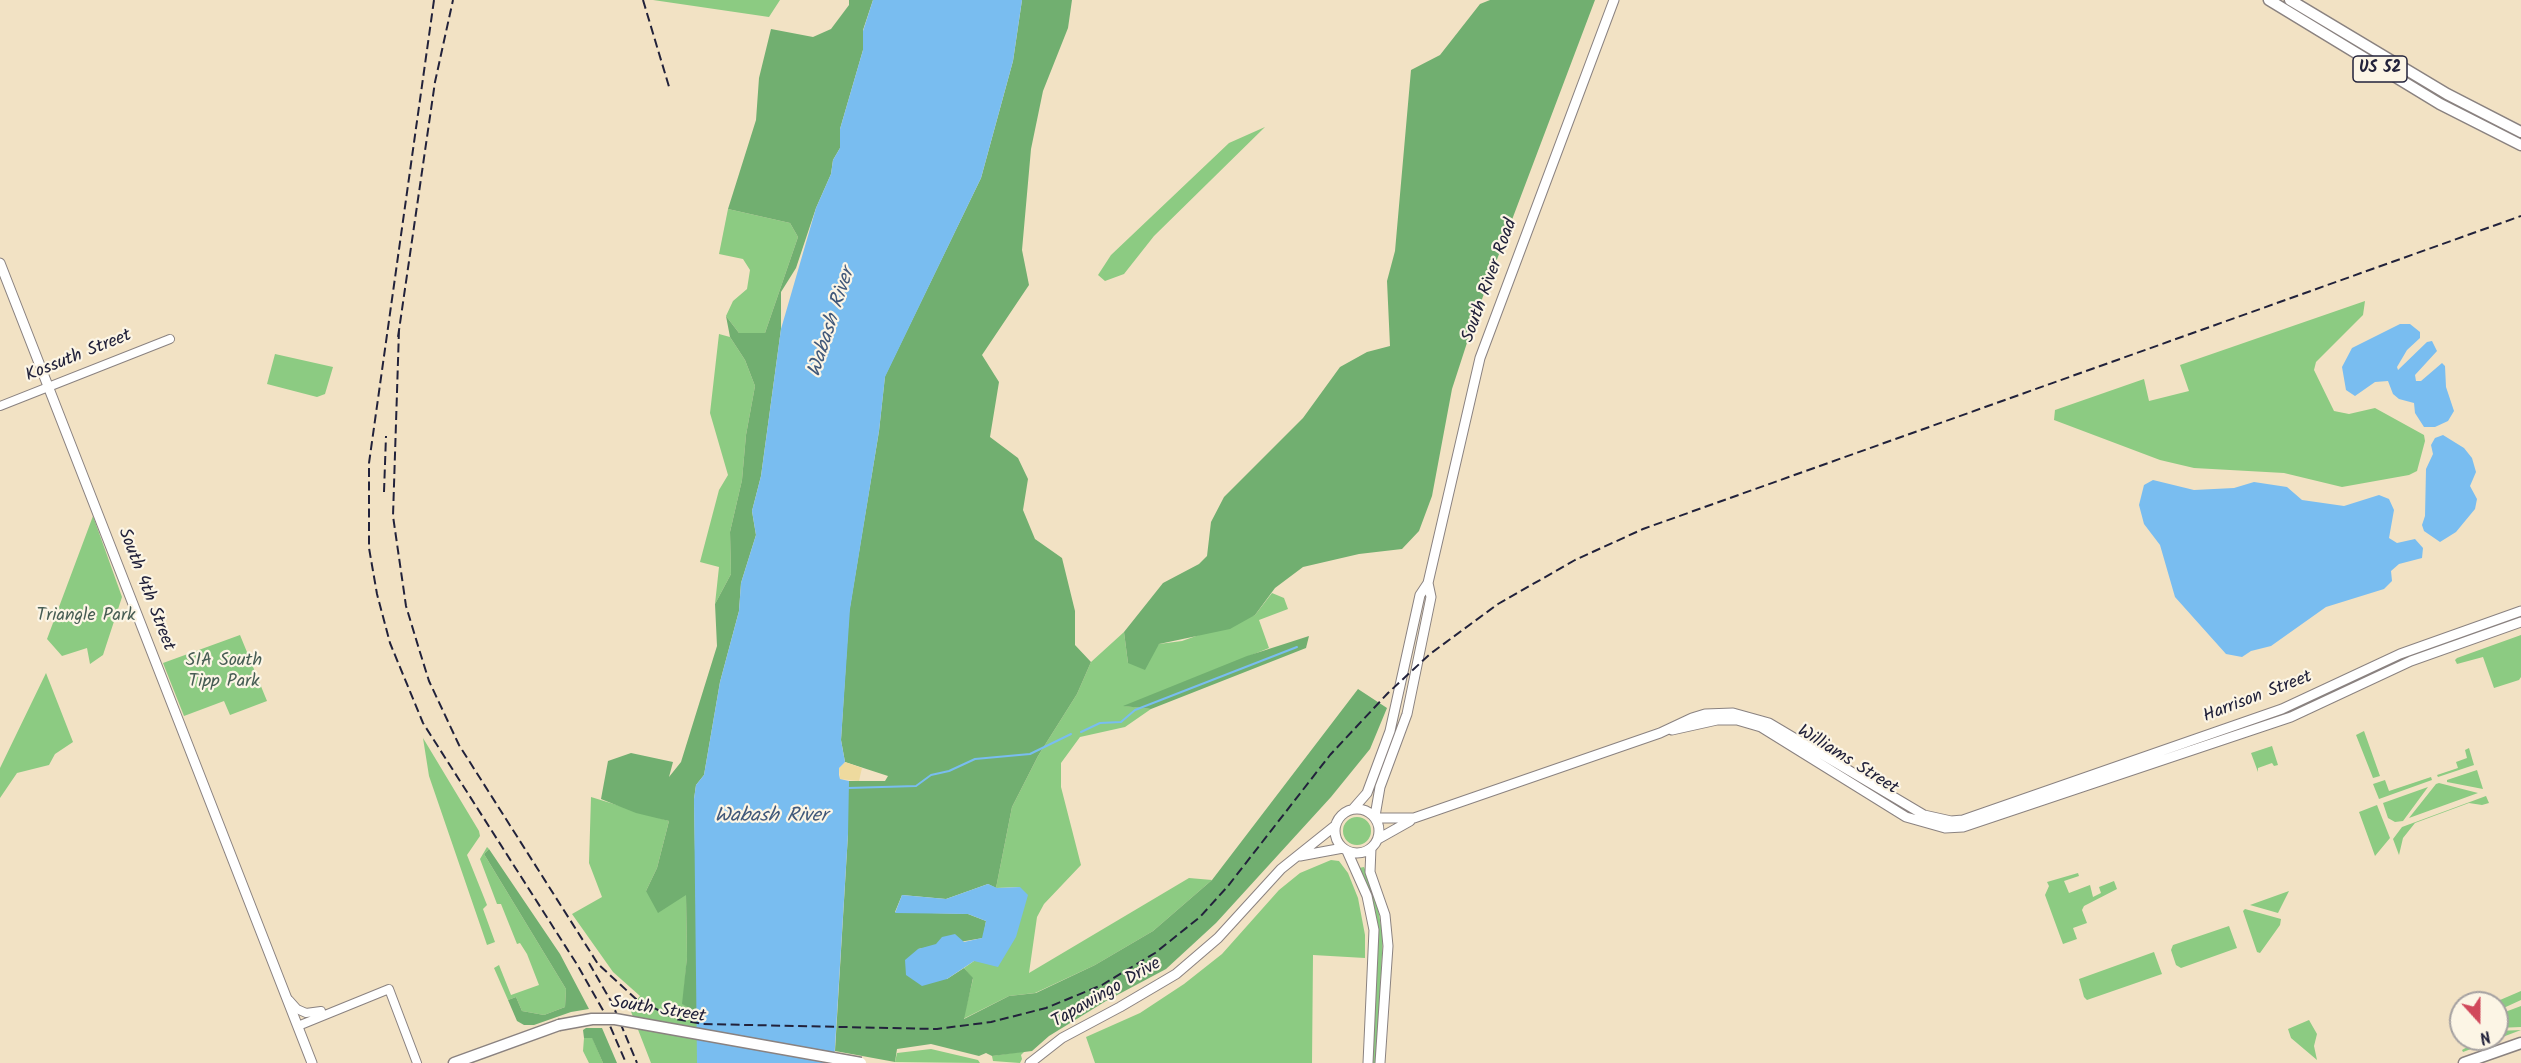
<!DOCTYPE html>
<style>
body{margin:0}
#map{position:relative;width:2521px;height:1063px;overflow:hidden;background:#f2e2c4;font-family:Kalam,sans-serif}
canvas{display:block}
.north{position:absolute;left:2449px;top:991px;width:60px;height:60px;box-sizing:border-box;background:#fcf5e5;border:2px solid #a5a1a1;border-radius:50%;rotate:159deg;font-size:16px;font-weight:700;line-height:24px;text-align:center;color:#22223b}
.north::after{content:'';display:block;margin:auto;width:21px;height:27px;background:#d1495b;clip-path:polygon(50% 0,100% 100%,50% 72%,0 100%)}
</style>
<div id="map">
<canvas width="2521" height="1063"></canvas>
<div class="north">N</div>
</div>
<script>
const context = document.querySelector('canvas').getContext('2d');
context.lineJoin = 'round';
function fill(path, color) { context.fillStyle = color; context.fill(path, 'evenodd'); }
const toPath = rows => new Path2D(rows.map(r => 'M' + r).join(''));
function stroke(path, color, width, dash) { context.strokeStyle = color; context.lineWidth = width; context.lineCap = dash ? 'butt' : 'round'; context.setLineDash(dash || []); context.stroke(path); }
function write(font, color, halo, rows, align = 'center') {
  context.font = font + ' Kalam,sans-serif'; context.lineWidth = 4.5; context.setLineDash([]); context.textBaseline = 'middle'; context.strokeStyle = halo; context.fillStyle = color; for (const [text, x, y, turn = 0] of rows) {
    context.save(); context.translate(x, y); context.rotate((+turn || 0) * Math.PI / 180); context.textAlign = isNaN(turn) ? turn : align; if (halo) context.strokeText(text, 0, 0); context.fillText(text, 0, 0); context.restore();
  }
}
fill(toPath([
 [653,0,780,0,769,17],
 [1265,127,1154,236,1124,274,1105,281,1098,275,1111,255,1229,143],
 [728,209,790,223,798,237,765,333,739,333,726,316,733,301,747,289,750,270,743,259,719,254],
 [2365,301,2363,315,2316,362,2314,370,2334,411,2349,414,2375,408,2424,435,2425,441,2417,471,2409,475,2342,487,2284,473,2194,468,2160,460,2054,420,2055,410,2144,379,2149,401,2189,391,2180,365],
 [719,334,730,337,745,360,755,386,746,435,742,480,730,532,731,574,715,604,719,567,700,562,719,490,728,475,710,413],
 [275,354,333,367,325,394,317,397,267,384],
 [93,516,122,597,103,655,90,664,87,648,62,656,47,639],
 [1272,593,1284,598,1288,609,1259,620,1269,648,1125,706,1151,709,1125,727,1080,737,1061,763,1061,787,1081,865,1044,904,1037,917,1029,973,1189,878,1212,880,1153,931,1095,965,1035,993,1009,996,963,1019,973,979,964,968,974,961,1020,887,996,888,1012,807,1038,756,1077,694,1091,662,1124,632,1128,663,1159,644,1182,641,1255,615],
 [240,635,267,701,230,715,224,701,184,716,163,663],
 [2521,635,2521,677,2519,680,2494,688,2483,657,2457,664,2455,660,2457,658],
 [46,673,73,742,55,754,49,765,17,773,0,798,0,768],
 [2364,731,2380,776,2373,778,2356,735],
 [423,738,479,831,480,836,467,855,487,905,483,909,495,942,487,945,429,776],
 [2272,746,2278,765,2274,766,2272,763,2258,768,2258,772,2251,753],
 [2469,748,2474,765,2438,777,2437,775,2458,768,2456,762,2467,758,2465,750],
 [2477,770,2483,789,2447,782,2447,780],
 [2431,777,2432,780,2379,799,2373,784,2385,780,2389,791],
 [2439,783,2478,793,2409,818,2436,784],
 [2428,787,2403,821,2395,822,2388,818,2383,803],
 [2486,796,2489,803,2482,805,2469,803,2415,823,2403,838,2399,855,2393,839,2402,827],
 [591,797,669,821,657,868,646,891,686,894,687,957,683,1004,698,1013,697,1063,651,1063,630,1009,640,996,613,972,572,914,602,897,589,863],
 [2377,805,2390,838,2375,856,2359,812],
 '1343 831a14 14 0 1 1 28 0a14 14 0 1 1-28 0Z',
 [487,847,489,849,484,854,566,989,565,1007,544,1015,522,1011,516,997,508,1000,494,968,499,965,511,995,539,985,527,954,520,943,517,944,501,904,497,904,480,859],
 [1331,860,1339,861,1348,873,1358,898,1365,935,1365,958,1313,955,1312,1063,1095,1063,1086,1037,1140,1013,1184,984,1222,954,1279,890,1300,873],
 [1364,867,1376,897,1383,937,1376,1063,1372,1063,1378,935,1371,895,1359,868],
 [2078,873,2079,876,2064,881,2069,893,2090,885,2093,897,2101,893,2099,887,2114,881,2117,889,2084,906,2082,910,2087,923,2073,928,2077,939,2063,944,2045,895,2049,886,2047,882],
 [2289,891,2278,913,2250,905],
 [2245,909,2281,919,2280,925,2260,953,2257,952,2243,911],
 [2229,926,2237,948,2181,968,2176,965,2171,950,2173,945],
 [2154,952,2162,974,2087,1000,2084,997,2079,979],
 [2521,991,2521,1000,2497,1011,2497,1003,2493,1003],
 [2521,1006,2521,1027,2497,1028,2497,1015],
 [2309,1020,2317,1034,2314,1046,2317,1060,2291,1038,2288,1029],
 [2521,1030,2463,1052,2462,1050,2481,1039,2497,1039,2497,1031],
 [592,1037,603,1063,589,1063,583,1051,584,1038],
 [931,1049,978,1060,980,1063,895,1062,897,1053],
 [1025,1051,1021,1055,1022,1059,1020,1063,993,1061,992,1056]
]), '#8ccb82');
fill(toPath([
 [849,0,873,0,863,30,863,50,840,129,840,148,833,160,831,174,816,208,796,268,781,292,781,329,761,476,752,511,756,535,741,583,739,611,720,682,704,775,696,785,694,799,698,1013,682,1004,687,957,686,895,658,913,646,891,657,868,669,821,636,813,601,799,608,761,631,753,673,762,669,777,681,762,717,646,715,604,731,574,730,532,742,480,746,435,755,386,745,360,730,337,726,316,739,333,765,333,798,237,790,223,728,209,756,120,759,78,771,29,813,37,831,29,849,5],
 [1022,0,1072,0,1068,28,1043,91,1031,149,1022,250,1029,285,982,355,999,382,990,437,1018,458,1028,479,1023,510,1035,539,1062,558,1075,611,1075,645,1091,662,1077,694,1038,756,1012,807,996,888,988,884,946,899,902,895,895,912,968,914,986,921,983,938,918,949,947,979,964,968,973,978,964,1019,1009,996,1036,993,1095,965,1153,931,1212,880,1358,689,1387,708,1370,749,1331,797,1216,923,1166,969,1106,1001,1049,1036,1032,1051,992,1056,986,1053,979,1056,931,1044,897,1049,895,1062,835,1051,848,834,848,788,849,781,885,781,888,776,845,762,841,740,849,613,879,431,885,376,981,178,1013,61],
 [1490,0,1595,0,1476,315,1452,389,1432,496,1419,531,1402,549,1359,554,1303,567,1275,588,1255,615,1230,629,1159,644,1145,670,1128,663,1124,632,1163,583,1199,564,1207,556,1211,522,1224,497,1303,418,1340,367,1367,352,1390,346,1387,281,1395,251,1411,70,1440,55,1480,4],
 [1309,636,1306,648,1151,709,1123,706,1247,656],
 [489,849,560,954,589,1009,571,1012,534,1025,524,1025,517,1021,508,1000,516,997,522,1011,544,1015,565,1007,566,989,484,854],
 [586,1028,602,1028,617,1063,603,1063,592,1038,584,1038,583,1030]
]), '#71af70');
fill(toPath([
 [845,762,862,768,859,781,840,779,839,768]
]), '#eeda9e');
fill(toPath([
 [873,0,1022,0,1013,61,981,178,885,377,879,431,850,609,841,740,845,762,839,768,839,775,840,779,849,781,848,834,834,1063,697,1063,694,799,696,785,704,775,720,682,739,611,741,583,756,535,752,511,761,476,781,329,816,208,831,174,833,160,840,148,840,129,863,50,863,31],
 [2400,324,2410,324,2420,332,2420,338,2407,350,2397,367,2398,370,2427,342,2432,341,2437,351,2415,375,2416,381,2421,381,2442,363,2445,366,2446,387,2454,411,2448,421,2435,427,2424,427,2415,413,2414,403,2399,399,2393,394,2388,381,2375,382,2355,396,2346,390,2342,367,2352,348],
 [2443,435,2464,448,2472,458,2476,472,2470,486,2477,499,2475,509,2456,532,2440,542,2424,531,2422,525,2425,516,2426,469,2433,454,2431,445,2435,438],
 [2153,480,2194,490,2234,488,2254,482,2287,487,2302,500,2344,506,2379,495,2389,499,2394,510,2389,538,2397,543,2415,539,2423,548,2422,558,2399,564,2391,571,2392,581,2384,589,2326,607,2271,646,2251,651,2242,657,2226,654,2175,597,2160,545,2144,524,2139,505,2144,485],
 [988,884,997,888,1020,887,1028,895,1016,937,998,967,974,961,947,979,922,986,906,975,905,960,918,949,936,944,942,937,955,934,964,942,982,938,986,921,968,914,895,913,902,895,946,899]
]), '#79bdf0');
stroke(toPath([
 [1081,732,1100,723,1121,722,1135,710,1297,647],
 [848,788,916,786,931,775,949,771,975,759,1030,754,1071,734]
]), '#79bdf0', 2);
const tertiary = toPath([
 [0,406,170,339],
 [289,1000,297,1009,306,1013,321,1011],
 [298,1026,389,989,417,1063]
]);
const secondary = toPath([
 [0,263,312,1063],
 [1672,730,1717,720,1737,720,1761,727,1906,817,1945,828,1963,827,2291,717,2411,661,2521,622],
 '1335 831a22 22 0 1 1 44 0a22 22 0 1 1-44 0Z',
 [1353,809,1367,793,1390,731,1420,595,1428,583,1480,358,1614,0],
 [1375,816,1380,787,1407,714,1431,597,1428,583],
 [1376,818,1414,818,1660,733,1692,718,1705,714,1733,713,1769,723,1924,815,1951,821,1963,820,2282,709,2400,654,2521,611],
 [1378,839,1410,821],
 [1371,848,1370,872,1385,915,1388,946,1380,1063],
 [1347,851,1367,896,1374,930,1368,1063],
 [1300,856,1343,848],
 [1030,1063,1062,1038,1120,1007,1176,974,1218,938,1281,869,1336,825]
]);
const primary = toPath([
 [2269,0,2440,104,2521,145],
 [2290,0,2447,94,2521,132],
 [454,1063,559,1025],
 [2464,1063,2521,1043]
]);
stroke(tertiary, '#8a8280', 10);
stroke(secondary, '#8a8280', 11);
stroke(primary, '#8a8280', 13);
stroke(tertiary, '#fff', 8);
stroke(secondary, '#fff', 9);
stroke(primary, '#fff', 10);
stroke(toPath([
 [434,0,369,463,369,548,377,594,390,643,423,723,578,966,604,1012,626,1063],
 [643,0,670,90],
 [399,330,393,516,406,606,419,649,429,681,459,745,598,964,636,999,676,1019,703,1024,937,1029,991,1022,1046,1008,1102,985,1155,953,1200,917,1228,886,1330,755,1388,693,1430,654,1498,604,1575,560,1643,529,2521,216],
 [398,337,435,82,453,0],
 [384,492,386,436],
 [589,963,612,1003,637,1063]
]), '#22223b', 2, [9, 4.5]);
const primaryBridge = toPath([
 [559,1025,592,1019,615,1019,861,1063]
]);
stroke(primaryBridge, '#8a8280', 13, []);
stroke(primaryBridge, '#fff', 10);
for (const [x, y, w] of [
 [2380,69,54]
]) { const box = new Path2D(); box.roundRect(x - w / 2, y - 13, w, 26, 4.5); context.fillStyle = '#fcf5e5'; context.fill(box); stroke(box, '#22223b', 1.5); }
write('bold 16px', '#22223b', null, [
 ["US 52",2380,69]
]);
write('18px', '#22223b', '#fcf5e5', [
 ["South River Road",1491,281,-70],
 ["Kossuth Street",79,357,-22],
 ["South 4th Street",145,590,69],
 ["Harrison Street",2258,698,-21],
 ["Williams Street",1847,761,32],
 ["Tapawingo Drive",1107,994,-30],
 ["South Street",658,1011,9]
]);
write('18px', '#475d54', '#fcf5e5', [
 ["Triangle Park",86,617],
 ["SIA South",224,662],
 ["Tipp Park",224,683]
]);
write('italic 20px', '#40587a', '#fcf5e5', [
 ["Wabash River",833,323,-72],
 ["Wabash River",771,818]
]);
</script>
